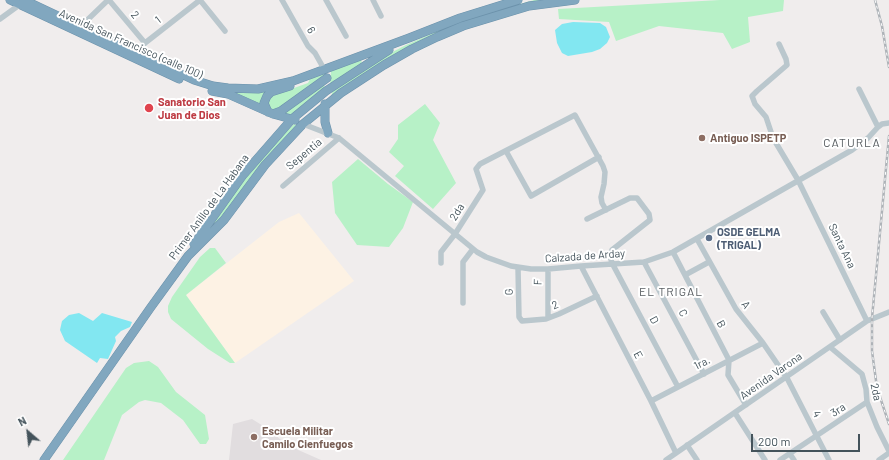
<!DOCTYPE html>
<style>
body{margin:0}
#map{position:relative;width:889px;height:460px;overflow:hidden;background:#f0eded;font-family:Barlow,sans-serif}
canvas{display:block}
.north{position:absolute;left:8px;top:412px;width:40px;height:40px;-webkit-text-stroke:3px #fff;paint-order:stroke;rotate:332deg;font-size:11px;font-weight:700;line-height:16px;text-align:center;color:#44535b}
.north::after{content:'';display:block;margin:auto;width:14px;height:18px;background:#44535b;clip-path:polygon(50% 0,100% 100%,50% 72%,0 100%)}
.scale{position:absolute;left:751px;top:434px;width:109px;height:18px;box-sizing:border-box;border:2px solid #44535b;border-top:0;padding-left:5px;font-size:12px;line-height:14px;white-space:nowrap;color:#44535b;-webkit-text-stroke:3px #fff;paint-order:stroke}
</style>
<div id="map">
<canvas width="889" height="460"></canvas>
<div class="north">N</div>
<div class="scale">200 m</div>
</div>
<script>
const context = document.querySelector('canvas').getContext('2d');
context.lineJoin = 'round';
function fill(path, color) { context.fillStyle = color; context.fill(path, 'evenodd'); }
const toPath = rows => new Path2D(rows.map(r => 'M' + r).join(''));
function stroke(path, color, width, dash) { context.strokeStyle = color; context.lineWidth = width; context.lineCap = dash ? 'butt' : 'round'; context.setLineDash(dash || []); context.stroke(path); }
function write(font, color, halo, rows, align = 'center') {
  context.font = font + ' Barlow,sans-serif'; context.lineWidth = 4; context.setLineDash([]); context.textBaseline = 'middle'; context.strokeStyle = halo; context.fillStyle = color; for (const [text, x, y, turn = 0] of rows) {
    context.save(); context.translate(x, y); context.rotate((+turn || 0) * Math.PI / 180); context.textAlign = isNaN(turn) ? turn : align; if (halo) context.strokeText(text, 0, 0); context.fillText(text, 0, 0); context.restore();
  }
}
fill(toPath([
 [299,213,354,281,235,363,186,295,279,222]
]), '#fdf2e4');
fill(toPath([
 [252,419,268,429,287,445,321,460,229,460,233,424]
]), '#e1dddf');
fill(toPath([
 [534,0,553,0,461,24,331,96,333,90,379,59,406,45,461,21],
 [720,0,784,0,783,11,748,17,750,42,732,49,723,33,659,26,616,41,609,22,559,19,558,9],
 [361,59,362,64,330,85,331,70],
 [324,73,325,77,276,111,268,108,269,97,308,83,311,77],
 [193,81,276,88,261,107],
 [324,83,325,89,295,116,283,114],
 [425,104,440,123,433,140,456,183,433,209,395,176,404,166,389,152,398,139,398,125],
 [294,124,299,126,220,220,209,226,235,191,270,148],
 [358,159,388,184,413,202,403,228,389,247,357,245,335,213,332,182],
 [210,248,215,248,226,263,186,295,235,363,230,363,208,349,171,319,168,312,168,306,172,297,200,257],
 [149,361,158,367,176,392,205,415,209,439,206,444,200,444,183,420,161,403,145,400,139,402,122,415,104,460,63,460,126,368,134,363]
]), '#b7f1c7');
fill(toPath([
 [573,22,600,23,606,27,610,37,607,43,600,49,592,52,568,56,562,53,557,43,555,30,562,24],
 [79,313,93,321,102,313,132,322,130,327,121,331,115,337,116,341,108,359,100,358,97,363,65,341,60,330,62,321,69,315]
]), '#82e7f1');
const highway = toPath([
 [10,0,179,79],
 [24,0,194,80,213,86,228,88,258,89,293,81,409,38,460,18,518,0],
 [212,91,228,94,273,114,295,120],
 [325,104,325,122,328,133],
 [268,112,264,103,267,96,271,92,290,86],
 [273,114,281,111,327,78],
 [194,244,243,175,292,119,326,91,389,50],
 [44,460,151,307,188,256,224,220,265,165,303,124,341,93,384,65,412,49,437,37,463,26,529,6,575,0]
]);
stroke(highway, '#6c92ab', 9);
stroke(toPath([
 [109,0,145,43],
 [282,0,308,46,315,53,324,69],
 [326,0,346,36],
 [373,0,381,16],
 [0,19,22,3],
 [78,29,108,0],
 [779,44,786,59,787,65,757,91,752,96,755,104,766,117,773,138,798,180,867,321],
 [135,55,145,43,200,0,225,31],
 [859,89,878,127],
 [303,124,339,138,477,252,486,257,511,266,531,269,548,269,581,266,644,262,673,252,852,150,868,138,878,127,882,124,889,123],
 [506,151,531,196,599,157],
 [283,186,339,138],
 [587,219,630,198,637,198,649,214,650,220,612,250,610,256,612,263,678,387],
 [697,239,736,309,763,343,787,378,829,460],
 [673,252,729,360,728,375,746,405],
 [644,262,704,374],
 [441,263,441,252,455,234,483,190,476,169,480,164,575,115,603,166,605,172,604,184,601,197,602,203,606,210],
 [581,266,651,401,676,453],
 [518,268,519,317,522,321,546,319,559,314,597,296],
 [685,275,709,262],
 [463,303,463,262,473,249],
 [823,312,840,340],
 [548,318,548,269],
 [830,347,862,374,866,389,867,402,877,427,889,451],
 [651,401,763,343],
 [735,413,765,460],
 [687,445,697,460],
 [790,454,794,460],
 [666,460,867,321,889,312],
 [780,460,867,402],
 [879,460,889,453]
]), '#bac7cd', 5.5);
stroke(highway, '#81a7bf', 8);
const rail = toPath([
 [875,0,882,26,889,67],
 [889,136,872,318,872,351,877,388,889,424]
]);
stroke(rail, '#aeb3b8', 2.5);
stroke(rail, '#fff', 1, [3]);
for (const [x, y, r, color] of [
 [149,108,5,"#e0444e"],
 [702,138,4,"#8d6e63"],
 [709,238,4,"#5c6f8a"],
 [254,437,4,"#8d6e63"]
]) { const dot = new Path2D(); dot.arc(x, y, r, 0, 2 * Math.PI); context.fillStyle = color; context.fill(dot); stroke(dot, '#fff', 1.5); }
write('11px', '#44535b', '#fff', [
 ["2",135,15,50],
 ["1",158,20,-38],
 ["6",311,30,60],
 ["Avenida San Francisco (calle 100)",131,44,24],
 ["Sepentia",304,154,-40],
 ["Primer Anillo de La Habana",209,207,-54],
 ["2da",457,212,-58],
 ["Santa Ana",842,246,64],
 ["Calzada de Arday",585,256,-4],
 ["F",538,282,-89],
 ["G",509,292,-91],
 ["2",555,305,-22],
 ["A",746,305,55],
 ["C",683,313,62],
 ["D",654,320,62],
 ["B",721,324,62],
 ["E",638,355,62],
 ["1ra.",702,363,-27],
 ["Avenida Varona",771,376,-35],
 ["2da",876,392,78],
 ["3ra",838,410,-34],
 ["4",817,414,63]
]);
write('bold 11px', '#be3a42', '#fff', [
 ["Sanatorio San",158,102],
 ["Juan de Dios",158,115]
], 'left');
write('bold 11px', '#785e54', '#fff', [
 ["Antiguo ISPETP",710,138],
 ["Escuela Militar",262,431],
 ["Camilo Cienfuegos",262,444]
], 'left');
write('bold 11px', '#4e5e75', '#fff', [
 ["OSDE GELMA",717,232],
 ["(TRIGAL)",717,245]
], 'left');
context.letterSpacing = '1px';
write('12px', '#595e62', '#fff', [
 ["CATURLA",852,143],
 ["EL TRIGAL",671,292]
]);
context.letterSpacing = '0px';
</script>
